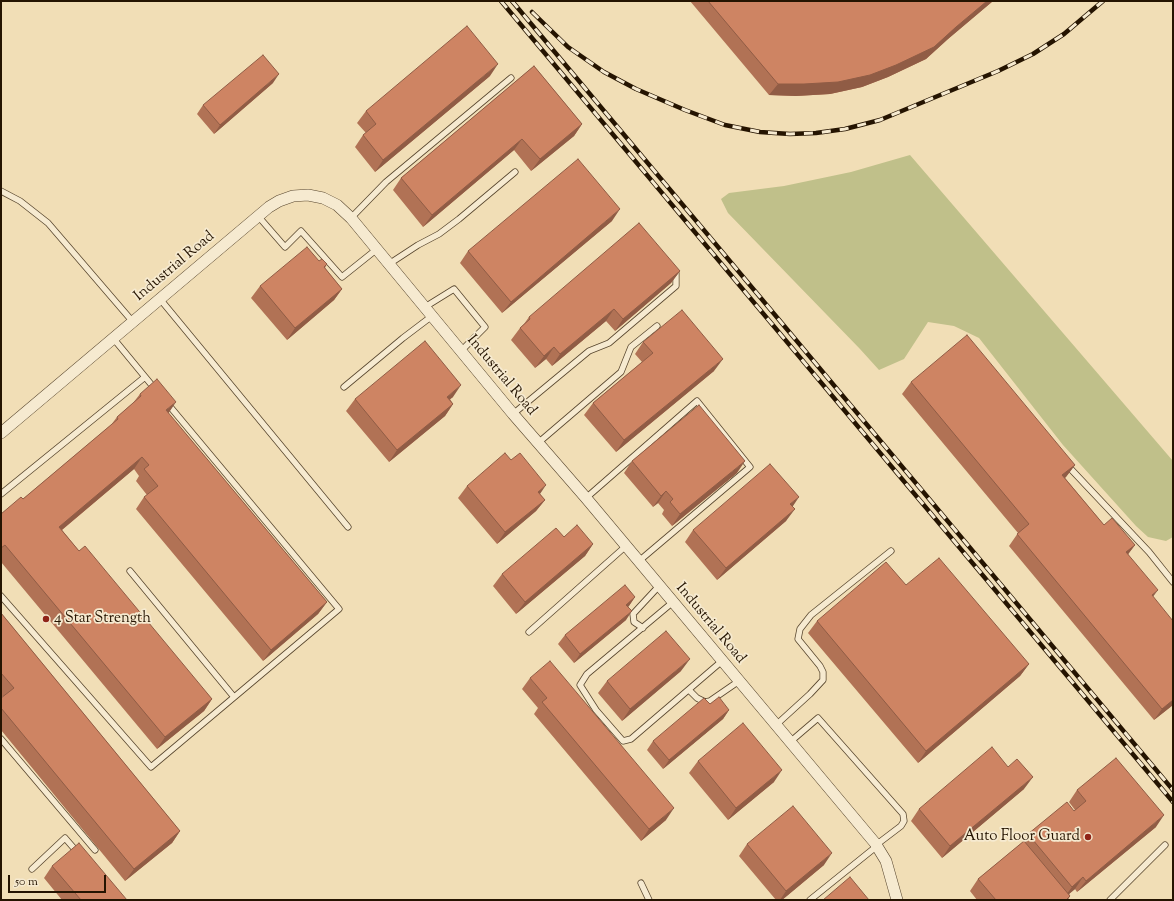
<!DOCTYPE html>
<style>
body{margin:0}
#map{position:relative;width:1174px;height:901px;overflow:hidden;background:#f1deb6;font-family:"Sorts Mill Goudy",serif}
canvas{display:block}
.frame{position:absolute;inset:0;border:2px solid #251401;pointer-events:none}
.scale{position:absolute;left:8px;top:875px;width:98px;height:18px;box-sizing:border-box;border:2px solid #251401;border-top:0;padding-left:5px;font-size:12px;line-height:14px;white-space:nowrap;color:#251401;-webkit-text-stroke:3px #f6ead0;paint-order:stroke}
</style>
<div id="map">
<canvas width="1174" height="901"></canvas>
<div class="frame"></div>
<div class="scale">50 m</div>
</div>
<script>
const context = document.querySelector('canvas').getContext('2d');
context.lineJoin = 'round';
function fill(path, color) { context.fillStyle = color; context.fill(path, 'evenodd'); }
const toPath = rows => new Path2D(rows.map(r => 'M' + r).join(''));
function stroke(path, color, width, dash) { context.strokeStyle = color; context.lineWidth = width; context.lineCap = dash ? 'butt' : 'round'; context.setLineDash(dash || []); context.stroke(path); }
function write(font, color, halo, rows, align = 'center') {
  context.font = font + ' "Sorts Mill Goudy",serif'; context.lineWidth = 3.5; context.setLineDash([]); context.textBaseline = 'middle'; context.strokeStyle = halo; context.fillStyle = color; for (const [text, x, y, turn = 0] of rows) {
    context.save(); context.translate(x, y); context.rotate((+turn || 0) * Math.PI / 180); context.textAlign = isNaN(turn) ? turn : align; if (halo) context.strokeText(text, 0, 0); context.fillText(text, 0, 0); context.restore();
  }
}
fill(toPath([
 [910,155,1173,461,1173,537,1166,541,1148,537,1136,526,1063,445,979,338,954,326,928,322,904,359,879,370,860,349,728,213,721,199,729,193,784,186,851,172]
]), '#c0c08a');
const service = toPath([
 [1,191,20,201,48,223,133,322],
 [258,216,285,247,301,231,342,277,377,249],
 [351,218,386,182,511,78],
 [389,264,418,245,439,234,459,219,515,172],
 [160,299,348,527],
 [425,307,454,289,485,327,461,351],
 [113,338,155,389],
 [344,387,403,338,432,316],
 [513,414,589,351,609,343,676,286,676,273,674,271],
 [538,443,621,372,631,347,657,326],
 [1067,465,1149,552,1173,582],
 [1,494,145,377],
 [586,498,697,401,750,467,639,561],
 [130,571,234,697],
 [1,596,151,767,339,609,167,403],
 [673,602,587,674,580,685,596,710,623,741,631,739,722,661],
 [643,628,634,622,633,614,659,586],
 [529,632,626,546],
 [689,690,697,698,705,702,710,701,739,681],
 [776,725,810,694,823,680,823,672,820,666,798,639,800,629,811,615,891,551],
 [1,739,95,850],
 [790,742,818,718,903,814,904,821,901,826,876,845],
 [32,869,65,838,78,853],
 [641,883,649,900],
 [810,900,877,846],
 [1110,900,1165,845]
]);
const minor = toPath([
 [1,433,269,207,279,201,293,196,308,195,323,198,337,205,351,218,513,414,586,498,875,843,886,861,897,900]
]);
stroke(service, '#58462e', 7);
stroke(minor, '#58462e', 12);
stroke(service, '#f6ead0', 5.5);
stroke(minor, '#f6ead0', 11);
const rail = toPath([
 [501,1,1173,802],
 [512,1,1173,790],
 [532,12,568,47,604,72,636,89,685,110,725,125,760,132,790,134,816,133,845,129,880,120,998,71,1033,54,1064,34,1103,1]
]);
stroke(rail, '#251401', 4.5);
stroke(rail, '#f6ead0', 3, [9]);
fill(toPath([
 [690,1,993,1,948,39,926,59,888,77,862,87,830,94,796,96,769,95],
 [534,66,582,124,574,136,531,171,514,150,423,227,393,190,401,178],
 [490,76,375,172,355,147,363,135,366,133,357,123,366,111],
 [273,83,214,134,197,114,203,105],
 [612,221,502,313,460,263,468,251],
 [319,261,327,264,325,268,342,289,334,300,287,340,251,298,260,286],
 [680,271,671,283,615,331,606,321,552,366,546,359,535,368,511,340,520,328,524,324,529,317],
 [643,342,714,371,616,452,584,415,593,403,642,362,635,354],
 [911,382,1075,465,1065,478,1104,525,1135,545,1128,554,1153,597,1173,705,1154,720,1009,546,1018,533,902,394],
 [140,394,168,413,327,602,318,614,263,661,136,509,144,497,147,495,136,481,139,476,134,469,62,530,79,551,212,699,204,711,157,749,1,562,1,514,23,499,111,425,117,417,133,403],
 [453,397,450,399,453,404,445,416,389,462,346,411,355,399],
 [632,461,737,473,672,526,662,514,664,510,658,503,653,507,624,473],
 [467,486,540,494,545,500,536,511,497,544,458,498],
 [792,507,786,521,717,580,685,542,693,530],
 [564,537,593,544,585,556,516,614,493,586,502,574],
 [906,585,1029,664,1020,676,918,763,808,633,817,621],
 [635,597,628,607,626,620,574,663,558,644,565,635],
 [1,613,180,831,172,843,125,881,1,730,1,698,3,697,1,695],
 [681,671,622,721,598,693,607,681],
 [530,678,666,820,641,841,534,714,538,708,522,689],
 [710,704,729,710,723,719,663,769,647,750,653,741],
 [698,761,774,782,728,820,689,773],
 [1008,767,1024,789,942,858,911,821,919,809],
 [1077,790,1156,827,1077,892,1075,889,1069,894,1070,896,1068,900,977,900,970,891,978,879,1023,842,1028,834,1075,810,1069,802],
 [747,844,824,865,782,900,776,900,739,856],
 [52,866,127,900,62,900,44,878]
]), '#b17255');
fill(toPath([
 [987,1,993,1,948,39,926,59,888,77,862,87,830,94,796,96,769,95,778,84,956,27],
 [498,64,490,76,375,172,383,160],
 [279,74,273,83,214,134,220,125],
 [582,124,574,136,531,171,540,159],
 [522,139,514,150,423,227,432,215],
 [620,209,612,221,502,313,511,302],
 [680,271,671,283,615,331,623,319],
 [342,289,334,300,287,340,295,328],
 [614,309,606,321,552,366,560,354],
 [554,347,546,359,535,368,544,356],
 [723,359,714,371,616,452,624,440],
 [461,385,453,397,439,408,447,397],
 [176,402,168,414,166,410],
 [453,404,445,416,389,462,397,450],
 [142,457,134,469,51,539,59,527],
 [745,461,737,473,672,526,680,514],
 [1075,465,1066,477,1054,487,1062,475],
 [546,485,538,497,538,492],
 [666,491,658,503,653,507,661,496],
 [799,497,791,509,790,504],
 [545,500,536,511,497,544,505,532],
 [795,509,786,521,717,580,726,568],
 [593,544,585,556,516,614,525,602],
 [1135,545,1126,557,1126,552],
 [1158,590,1149,602,1152,595],
 [635,597,629,606,620,614,626,605],
 [327,602,318,614,263,661,271,650],
 [632,611,626,620,574,663,580,654],
 [690,659,681,671,622,721,630,709],
 [1029,664,1020,676,918,763,926,751],
 [212,699,204,711,157,749,165,737],
 [1173,700,1173,705,1154,720,1162,709],
 [729,710,723,719,663,769,669,760],
 [782,770,774,782,728,820,736,808],
 [1033,777,1024,789,942,858,950,846],
 [674,808,666,820,641,841,649,829],
 [1164,815,1156,827,1077,892,1086,881],
 [180,831,172,843,125,881,134,869],
 [832,853,824,865,782,900,780,900,786,891],
 [1083,877,1075,889,1063,899,1072,887]
]), '#905c45');
const building = toPath([
 [708,1,987,1,956,27,934,47,896,65,870,75,838,82,804,84,778,84,708,1],
 [467,26,498,64,383,160,363,135,376,124,366,111,467,26],
 [263,55,279,74,220,125,203,105,263,55],
 [534,66,582,124,540,159,522,139,432,215,401,178,534,66],
 [578,159,620,209,511,302,468,251,578,159],
 [639,223,680,271,623,319,614,309,560,354,554,347,544,356,520,328,530,319,529,317,639,223],
 [307,247,319,261,322,259,327,264,324,267,342,289,295,328,260,286,307,247],
 [682,310,723,359,624,440,593,403,653,353,643,342,682,310],
 [967,335,1075,465,1062,475,1104,525,1112,518,1135,545,1126,552,1158,590,1152,595,1173,621,1173,700,1162,709,1017,534,1029,524,911,382,967,335],
 [425,341,461,385,447,397,453,404,397,450,355,399,425,341],
 [157,379,176,402,166,410,327,602,271,650,144,497,158,486,144,469,149,465,142,457,59,527,79,551,85,546,212,699,165,737,5,545,1,548,1,514,21,497,23,499,118,419,117,417,141,396,140,394,157,379],
 [699,405,745,461,680,514,670,502,673,499,666,491,661,496,632,461,699,405],
 [505,453,511,460,520,453,546,485,538,492,545,500,505,532,467,486,505,453],
 [770,464,799,497,790,504,795,509,726,568,693,530,770,464],
 [577,525,593,544,525,602,502,574,556,528,564,537,577,525],
 [939,558,1029,664,926,751,817,621,886,562,906,585,939,558],
 [625,585,635,597,626,605,632,611,580,654,565,635,625,585],
 [1,613,180,831,134,869,1,708,1,698,14,688,1,673,1,613],
 [666,631,690,659,630,709,607,681,666,631],
 [550,661,674,808,649,829,542,702,547,698,530,678,550,661],
 [719,697,729,710,669,760,653,741,704,698,710,704,719,697],
 [743,723,782,770,736,808,698,761,743,723],
 [992,747,1008,767,1017,759,1033,777,950,846,919,809,992,747],
 [1116,758,1164,815,1086,881,1083,877,1072,887,1028,834,1067,802,1074,811,1086,801,1077,790,1116,758],
 [793,806,832,853,786,891,747,844,793,806],
 [1024,841,1070,896,1066,900,996,900,978,879,1024,841],
 [79,843,127,900,81,900,52,866,79,843],
 [850,877,869,900,823,900,850,877]
]);
fill(building, '#ce8463');
stroke(building, '#905c45', 1);
for (const [x, y, r, color] of [
 [46,619,4,"#8f2418"],
 [1088,837,4,"#8f2418"]
]) { const dot = new Path2D(); dot.arc(x, y, r, 0, 2 * Math.PI); context.fillStyle = color; context.fill(dot); stroke(dot, '#f6ead0', 1.5); }
write('15px', '#251401', '#f6ead0', [
 ["Industrial Road",175,267,-40],
 ["Industrial Road",501,376,50],
 ["Industrial Road",710,624,50]
]);
write('15px', '#251401', '#f6ead0', [
 ["4 Star Strength",54,619],
 ["Auto Floor Guard",1080,837,"right"]
], 'left');
</script>
